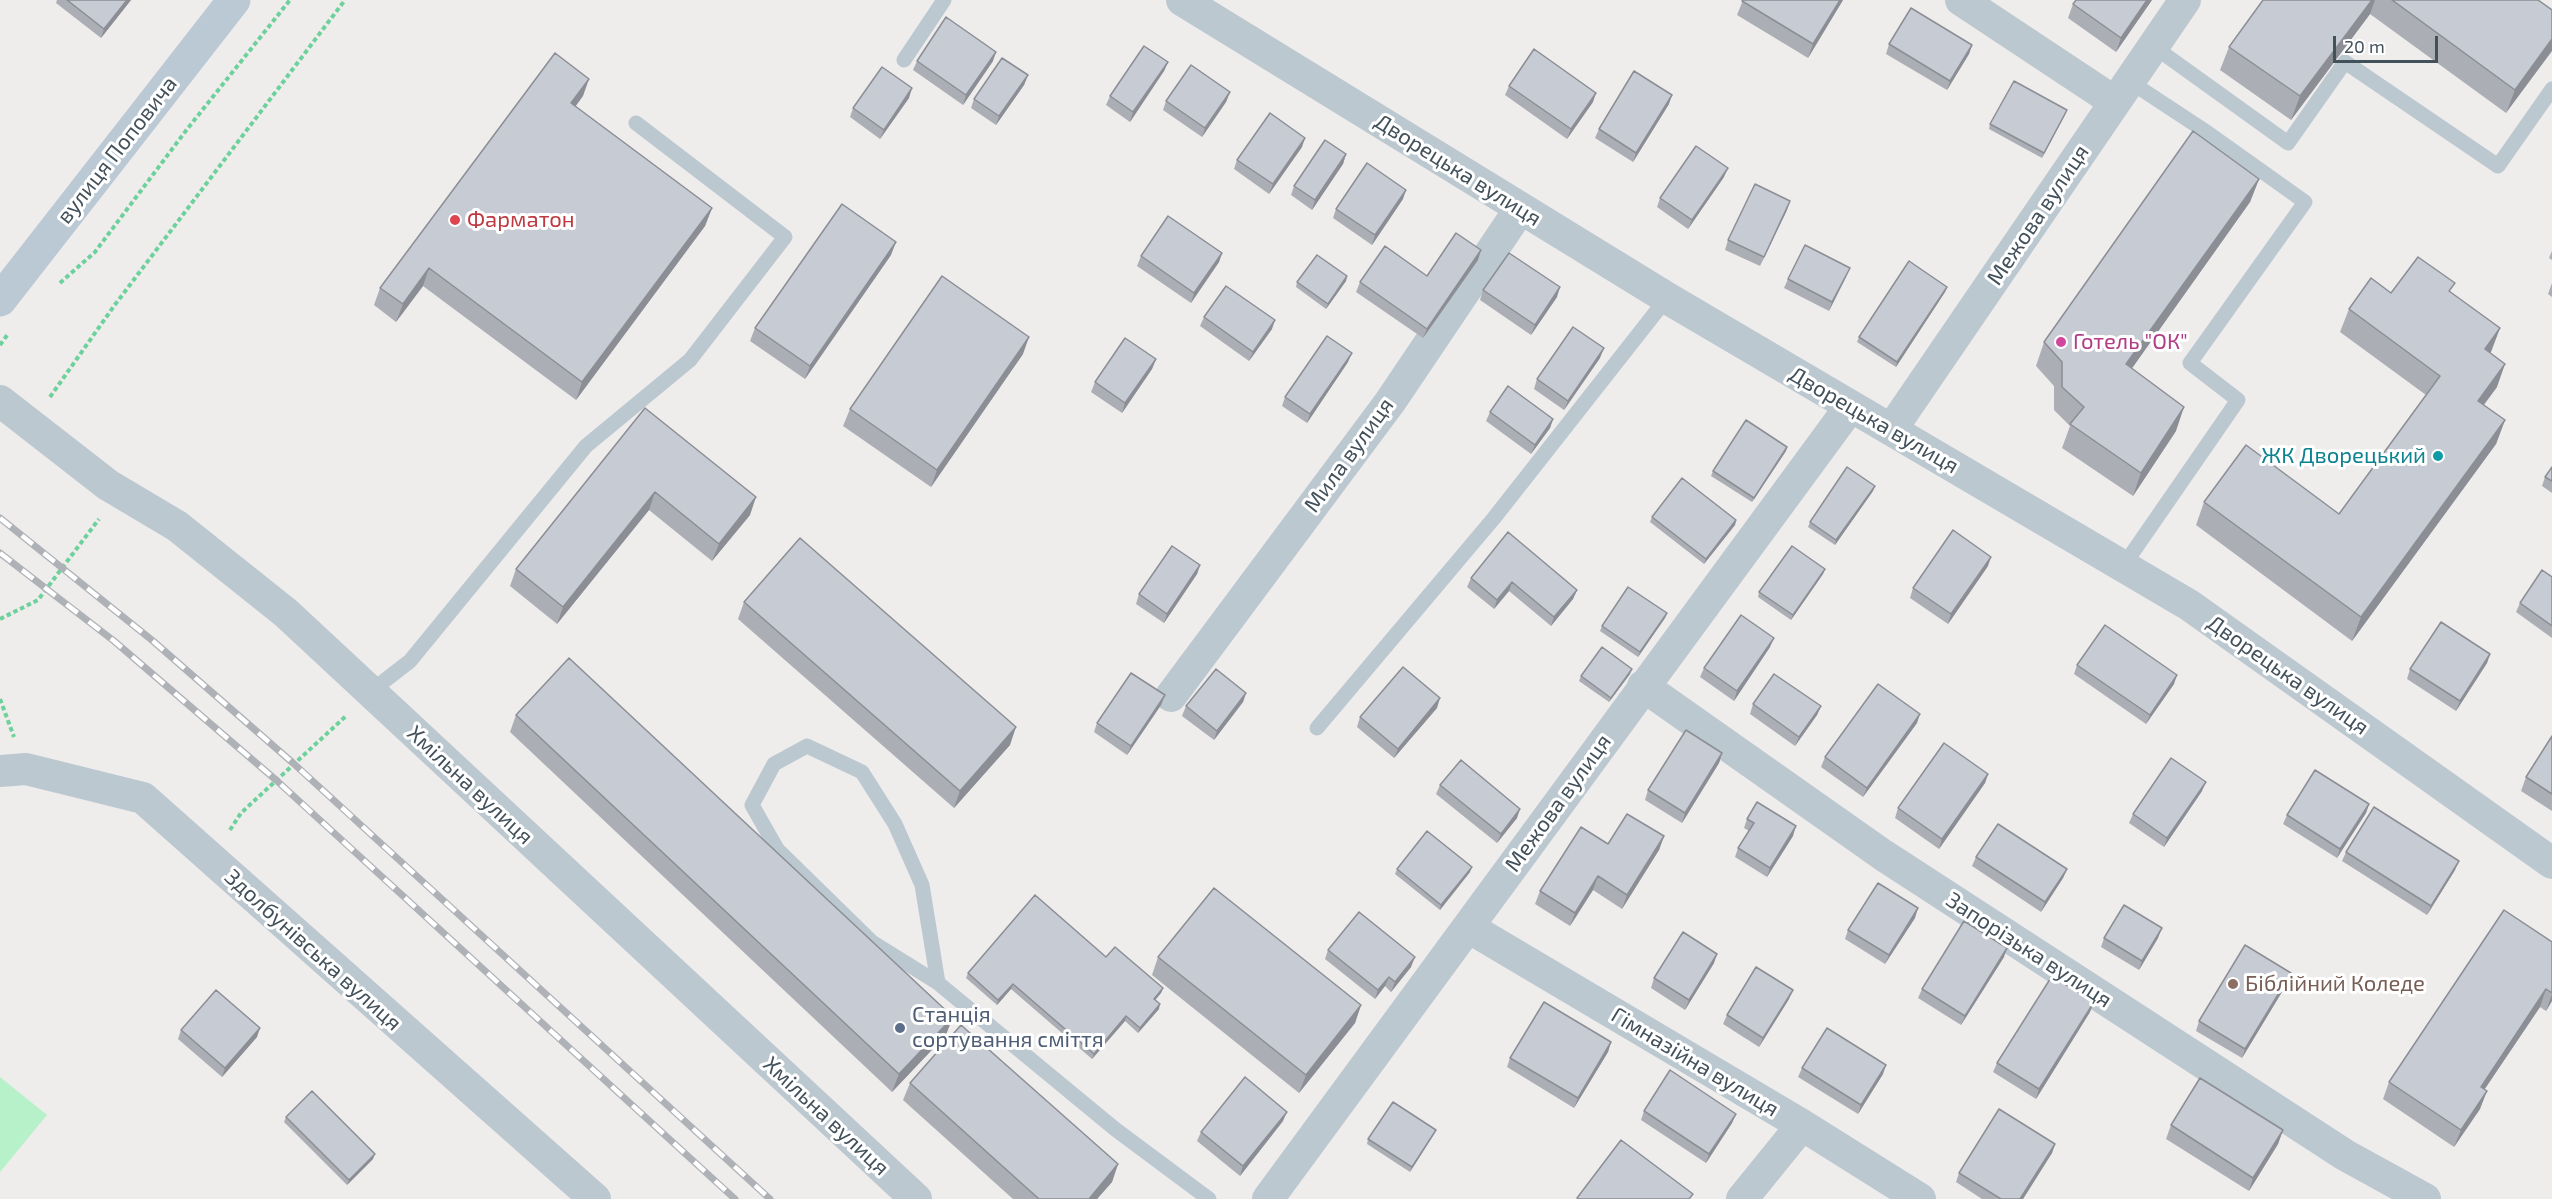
<!DOCTYPE html>
<meta charset="utf-8">
<style>
body{margin:0}
#map{position:relative;width:2552px;height:1199px;overflow:hidden;background:#efecec;font-family:"Exo 2",sans-serif}
canvas{display:block}
.scale{position:absolute;left:2333px;top:36px;width:105px;height:27px;box-sizing:border-box;border:3px solid #43515b;border-top:0;padding-left:8px;font-size:18px;line-height:21px;white-space:nowrap;color:#43515b;-webkit-text-stroke:4px #fff;paint-order:stroke}
</style>
<div id="map">
<canvas width="2552" height="1199"></canvas>
<div class="scale">20 m</div>
</div>
<script>
const context = document.querySelector('canvas').getContext('2d');
context.lineJoin = 'round';
function fill(path, color) { context.fillStyle = color; context.fill(path, 'evenodd'); }
const toPath = rows => new Path2D(rows.map(r => 'M' + r).join(''));
function stroke(path, color, width, dash) { context.strokeStyle = color; context.lineWidth = width; context.lineCap = dash ? 'butt' : 'round'; context.setLineDash(dash || []); context.stroke(path); }
function write(font, color, halo, rows, align = 'center') {
  context.font = font + ' "Exo 2",sans-serif'; context.lineWidth = 6; context.setLineDash([]); context.textBaseline = 'middle'; context.strokeStyle = halo; context.fillStyle = color; for (const [text, x, y, turn = 0] of rows) {
    context.save(); context.translate(x, y); context.rotate((+turn || 0) * Math.PI / 180); context.textAlign = isNaN(turn) ? turn : align; if (halo) context.strokeText(text, 0, 0); context.fillText(text, 0, 0); context.restore();
  }
}
fill(toPath([
 [0,1077,47,1115,0,1172]
]), '#b6f1ca');
stroke(toPath([
 [60,283,95,252,188,128,290,0],
 [0,345,8,334],
 [50,397,114,306,345,0],
 [0,619,38,600,99,519],
 [0,699,14,737],
 [230,830,241,813,346,716]
]), '#6cd19a', 4, [4.5, 3]);
stroke(toPath([
 [2153,46,2288,143,2345,62,2498,166,2552,89],
 [904,60,944,0],
 [2124,565,2238,400,2190,363,2305,202,2208,133,2129,81],
 [370,692,410,661,586,446,690,360,785,237,636,123],
 [1317,728,1494,518,1667,298],
 [938,983,922,885,895,824,862,772,807,746,774,764,752,805,777,849,872,942,938,983,1115,1129,1209,1199]
]), '#bbc8d0', 15);
stroke(toPath([
 [1182,0,1667,298,2189,605,2552,863],
 [1961,0,2115,102],
 [0,401,108,485,177,526,286,613,916,1199],
 [1891,430,2185,0],
 [1643,686,1883,855,2345,1155,2425,1199],
 [1171,696,1390,402,1520,209],
 [0,771,26,769,143,798,595,1199],
 [1468,927,1802,1125,1920,1199],
 [1268,1199,1850,407],
 [1742,1199,1802,1125]
]), '#bbc8d0', 32);
stroke(toPath([
 [0,300,234,0]
]), '#bbc9d5', 33);
const rail = toPath([
 [0,518,153,641,293,763,770,1199],
 [0,553,114,641,276,780,735,1199]
]);
stroke(rail, '#aeb2b7', 7);
stroke(rail, '#fff', 4.5, [14]);
fill(toPath([
 [57,0,131,0,101,38,56,3],
 [1743,0,1843,0,1808,58,1737,15],
 [2076,0,2152,0,2116,52,2068,18,2073,4],
 [2263,0,2538,0,2552,10,2506,113,2370,14,2291,120,2220,70,2229,47],
 [1889,44,1972,45,1969,54,1947,90,1886,54],
 [917,61,993,61,963,105,913,70],
 [1168,62,1164,71,1130,122,1106,105,1110,96],
 [1028,75,1024,85,996,125,971,108,974,99],
 [1509,86,1593,102,1567,139,1505,95],
 [1230,92,1226,102,1202,137,1163,110,1166,101],
 [583,96,575,106,712,208,705,226,576,400,423,286,396,322,374,305,380,288],
 [909,98,880,139,850,117,853,108],
 [1669,104,1633,162,1595,138,1599,129],
 [2067,110,2042,158,1989,129,1990,124],
 [1302,147,1269,194,1234,169,1237,160],
 [1346,154,1343,164,1312,210,1291,195,1294,186],
 [1724,177,1688,229,1657,207,1660,198],
 [2259,179,2250,202,2132,368,2176,431,2133,496,2062,448,2070,426,2054,410,2054,386,2036,366,2044,342],
 [1403,199,1372,245,1333,218,1336,209],
 [1787,210,1760,266,1725,250,1728,240],
 [2552,251,2552,260,2549,258],
 [1222,253,1219,262,1191,303,1137,266,1141,256],
 [891,255,805,379,750,341,755,328],
 [1478,260,1423,338,1356,292,1360,282,1427,276],
 [1347,276,1346,281,1326,309,1296,287,1297,282],
 [1846,277,1829,311,1784,288,1788,279],
 [2552,283,2552,297,2548,294],
 [1947,287,1945,292,1896,367,1857,342,1859,337],
 [1483,290,1557,297,1531,335,1480,300],
 [2391,293,2451,293,2500,328,2490,353,2497,387,2484,405,2505,420,2496,444,2352,641,2196,525,2204,502,2339,514,2426,395,2340,332,2349,309],
 [1204,317,1272,329,1249,361,1200,326],
 [1023,354,931,487,843,426,850,409],
 [1600,358,1564,410,1534,389,1537,379],
 [1156,359,1152,369,1122,413,1091,392,1095,382],
 [1348,362,1307,423,1282,406,1285,397],
 [645,408,750,515,712,561,649,510,557,624,510,586,516,569],
 [1490,412,1553,419,1550,428,1531,454,1486,421],
 [1786,451,1752,502,1711,476,1713,471],
 [2552,467,2552,493,2542,486,2545,477],
 [1873,491,1835,545,1808,527,1810,522],
 [1652,517,1736,520,1735,525,1704,564,1650,522],
 [1200,565,1197,574,1164,623,1136,604,1139,594],
 [1988,566,1948,624,1910,598,1913,588],
 [1823,574,1791,620,1758,597,1759,592],
 [2552,577,2552,638,2516,612,2520,603],
 [1471,578,1577,590,1573,599,1551,626,1509,591,1494,609,1467,587],
 [744,602,1010,745,954,808,738,619],
 [1667,613,1665,618,1638,657,1600,631,1602,626],
 [1770,647,1734,701,1700,677,1704,668],
 [2490,654,2487,663,2456,711,2407,679,2410,669],
 [2077,665,2174,684,2146,724,2074,674],
 [1630,674,1609,702,1579,681,1581,676],
 [1246,693,1243,702,1214,740,1182,716,1186,706],
 [1753,704,1821,706,1817,715,1795,746,1750,714],
 [1161,705,1127,755,1094,732,1097,723],
 [1437,708,1394,758,1357,727,1360,717],
 [516,715,946,1035,892,1092,510,732],
 [1917,723,1863,797,1821,767,1825,757],
 [2552,736,2552,811,2521,791,2526,777],
 [1722,753,1719,763,1682,823,1645,800,1648,790],
 [1988,774,1985,783,1939,849,1895,818,1898,808],
 [1440,785,1517,818,1497,843,1436,794],
 [2202,791,2164,847,2129,823,2133,814],
 [2369,804,2366,813,2337,858,2283,824,2287,815],
 [1747,819,1793,836,1767,877,1735,857,1738,848,1749,831,1744,828],
 [1664,836,1659,850,1622,909,1593,890,1570,926,1535,904,1540,891,1608,844],
 [2346,852,2455,870,2427,915,2342,861],
 [1976,857,2067,869,2063,878,2041,912,1972,866],
 [1397,869,1470,872,1440,910,1395,874],
 [1915,918,1885,964,1845,939,1848,930],
 [2104,938,2158,938,2139,970,2101,947],
 [2552,942,2552,1001,2546,1011,2540,1007,2484,1090,2480,1109,2454,1147,2383,1099,2389,1082],
 [1328,950,1411,967,1391,992,1385,986,1375,999,1325,959],
 [1158,957,1361,1005,1355,1023,1299,1093,1152,975],
 [2004,957,1961,1025,1918,998,1922,989],
 [1714,963,1685,1010,1651,988,1654,978],
 [968,973,1163,988,1161,993,1155,1000,1159,1009,1138,1033,1125,1021,1092,1059,1011,989,997,1005,966,978],
 [2288,982,2242,1058,2196,1031,2199,1021],
 [1789,999,1759,1047,1723,1024,1727,1015],
 [2090,1012,2036,1099,1993,1072,1997,1063],
 [181,1030,257,1037,222,1077,178,1039],
 [1611,1042,1608,1052,1574,1108,1507,1067,1510,1058],
 [1802,1068,1883,1074,1858,1114,1798,1077],
 [910,1083,1118,1164,1112,1182,1097,1199,1013,1199,903,1100],
 [1644,1111,1736,1114,1732,1123,1706,1163,1641,1120],
 [286,1117,373,1159,347,1185,284,1122],
 [1283,1121,1240,1176,1197,1141,1201,1132],
 [2171,1125,2283,1130,2278,1144,2249,1191,2166,1139],
 [1434,1134,1410,1172,1367,1144,1368,1139],
 [2055,1144,2052,1153,2023,1199,1982,1199,1956,1182,1959,1173]
]), '#abafb5');
fill(toPath([
 [127,0,131,0,101,38,104,29],
 [1840,0,1843,0,1808,58,1813,44],
 [2147,0,2152,0,2116,52,2121,38],
 [2372,0,2375,0,2370,14,2291,120,2300,96],
 [2552,39,2552,51,2506,113,2515,90],
 [1972,45,1969,54,1947,90,1950,81],
 [996,52,993,61,963,105,966,95],
 [1168,62,1164,71,1130,122,1133,112],
 [1028,75,1024,85,996,125,999,116],
 [589,79,583,96,565,121,571,103],
 [912,88,909,98,880,139,884,130],
 [1230,92,1226,102,1202,137,1205,128],
 [1596,93,1593,102,1567,139,1571,129],
 [1672,95,1669,104,1633,162,1636,153],
 [2067,110,2065,115,2042,158,2044,153],
 [1305,138,1302,147,1269,194,1273,184],
 [1346,154,1343,164,1312,210,1315,200],
 [1728,168,1724,177,1688,229,1692,220],
 [2259,179,2250,202,2118,388,2126,364],
 [1406,190,1403,199,1372,245,1375,235],
 [1790,201,1787,210,1760,266,1764,257],
 [712,208,705,226,576,400,582,382],
 [896,242,891,255,805,379,810,366],
 [1481,250,1478,260,1423,338,1427,329],
 [1222,253,1219,262,1191,303,1194,293],
 [429,268,423,286,396,322,403,304],
 [1850,268,1846,277,1829,311,1832,302],
 [1347,276,1346,281,1326,309,1328,304],
 [1560,287,1557,297,1531,335,1535,325],
 [1947,287,1945,292,1896,367,1897,362],
 [1275,320,1272,329,1249,361,1253,352],
 [2500,328,2491,352,2476,373,2485,349],
 [1029,337,1023,354,931,487,937,470],
 [1604,348,1600,358,1564,410,1568,401],
 [1352,353,1348,362,1307,423,1310,414],
 [1156,359,1152,369,1122,413,1125,403],
 [2505,364,2497,387,2469,424,2478,401],
 [2184,407,2176,431,2133,496,2141,473],
 [1553,419,1550,428,1531,454,1535,445],
 [2505,420,2496,444,2352,641,2361,617],
 [1787,447,1786,451,1752,502,1754,498],
 [1875,486,1873,491,1835,545,1836,540],
 [655,492,649,510,557,624,563,607],
 [756,497,750,515,712,561,719,544],
 [1736,520,1735,525,1704,564,1706,559],
 [1991,557,1988,566,1948,624,1951,614],
 [1200,565,1197,574,1164,623,1167,614],
 [1825,569,1823,574,1791,620,1793,615],
 [1512,582,1509,591,1494,609,1497,600],
 [1577,590,1573,599,1551,626,1554,617],
 [1667,613,1665,618,1638,657,1640,652],
 [1774,638,1770,647,1734,701,1737,691],
 [2490,654,2487,663,2456,711,2460,701],
 [1632,669,1630,674,1609,702,1611,698],
 [2177,675,2174,684,2146,724,2150,715],
 [1246,693,1243,702,1214,740,1217,731],
 [1165,695,1161,705,1127,755,1131,746],
 [1440,698,1437,708,1394,758,1398,749],
 [1821,706,1817,715,1795,746,1799,737],
 [1920,714,1917,723,1863,797,1867,788],
 [1016,727,1010,745,954,808,960,791],
 [1722,753,1719,763,1682,823,1685,813],
 [1988,774,1985,783,1939,849,1942,839],
 [2206,782,2202,791,2164,847,2167,838],
 [2369,804,2366,813,2337,858,2340,849],
 [1520,809,1517,818,1497,843,1501,834],
 [1796,826,1793,836,1767,877,1770,868],
 [1664,836,1659,850,1622,909,1627,895],
 [2459,861,2455,870,2427,915,2431,906],
 [1472,867,1470,872,1440,910,1441,905],
 [2067,869,2063,878,2041,912,2045,902],
 [1598,876,1593,890,1570,926,1575,913],
 [1918,908,1915,918,1885,964,1889,955],
 [2162,928,2158,938,2139,970,2142,961],
 [2007,948,2004,957,1961,1025,1965,1016],
 [1717,954,1714,963,1685,1010,1689,1000],
 [1415,957,1411,967,1391,992,1395,982],
 [2291,973,2288,982,2242,1058,2245,1049],
 [1389,977,1385,986,1375,999,1378,990],
 [1013,984,1011,989,997,1005,998,1000],
 [1163,988,1161,993,1152,1004,1154,999],
 [2546,989,2540,1007,2474,1105,2481,1087],
 [1793,990,1789,999,1759,1047,1763,1038],
 [2552,994,2552,1001,2546,1011],
 [2094,1002,2090,1012,2036,1099,2039,1089],
 [1160,1004,1159,1009,1138,1033,1140,1028],
 [1361,1005,1355,1023,1299,1093,1306,1075],
 [1126,1016,1125,1021,1092,1059,1094,1054],
 [953,1017,946,1035,892,1092,899,1074],
 [260,1028,257,1037,222,1077,225,1068],
 [1611,1042,1608,1052,1574,1108,1578,1098],
 [1886,1065,1883,1074,1858,1114,1861,1105],
 [2487,1091,2480,1109,2454,1147,2461,1130],
 [1287,1112,1283,1121,1240,1176,1243,1166],
 [1736,1114,1732,1123,1706,1163,1709,1154],
 [1436,1130,1434,1134,1410,1172,1412,1167],
 [2283,1130,2278,1144,2249,1191,2253,1178],
 [2055,1144,2052,1153,2023,1199,2020,1199],
 [375,1154,373,1159,347,1185,349,1180],
 [1118,1164,1112,1182,1097,1199,1089,1199]
]), '#8b8e94');
const building = toPath([
 [67,0,127,0,104,29,67,0],
 [1743,0,1840,0,1813,44,1742,1,1743,0],
 [2076,0,2147,0,2121,38,2073,4,2076,0],
 [2263,0,2372,0,2300,96,2229,47,2263,0],
 [2392,0,2538,0,2552,10,2552,39,2515,90,2392,0],
 [1911,8,1972,45,1950,81,1889,44,1911,8],
 [946,17,996,52,966,95,917,61,946,17],
 [1144,46,1168,62,1133,112,1110,96,1144,46],
 [1534,49,1596,93,1571,129,1509,86,1534,49],
 [555,53,589,79,571,103,712,208,582,382,429,268,403,304,380,288,555,53],
 [1002,58,1028,75,999,116,974,99,1002,58],
 [1191,65,1230,92,1205,128,1166,101,1191,65],
 [882,67,912,88,884,130,853,108,882,67],
 [1634,71,1672,95,1636,153,1599,129,1634,71],
 [2014,81,2067,110,2044,153,1990,124,2014,81],
 [1270,113,1305,138,1273,184,1237,160,1270,113],
 [2193,131,2259,179,2126,364,2184,407,2141,473,2070,424,2084,407,2062,387,2062,362,2044,342,2193,131],
 [1325,140,1346,154,1315,200,1294,186,1325,140],
 [1696,146,1728,168,1692,220,1660,198,1696,146],
 [1367,163,1406,190,1375,235,1336,209,1367,163],
 [1755,184,1790,201,1764,257,1728,240,1755,184],
 [842,204,896,242,810,366,755,328,842,204],
 [1168,216,1222,253,1194,293,1141,256,1168,216],
 [1456,233,1481,250,1427,329,1360,282,1385,246,1427,276,1456,233],
 [1805,245,1850,268,1832,302,1788,279,1805,245],
 [1509,253,1560,287,1535,325,1483,290,1509,253],
 [1317,255,1347,276,1328,304,1297,282,1317,255],
 [2418,257,2455,283,2449,291,2500,328,2485,349,2505,364,2478,401,2505,420,2361,617,2204,502,2246,445,2339,514,2440,376,2349,309,2371,278,2391,293,2418,257],
 [1909,261,1947,287,1897,362,1859,337,1909,261],
 [942,276,1029,337,937,470,850,409,942,276],
 [1226,286,1275,320,1253,352,1204,317,1226,286],
 [1573,327,1604,348,1568,401,1537,379,1573,327],
 [1327,336,1352,353,1310,414,1285,397,1327,336],
 [1125,338,1156,359,1125,403,1095,382,1125,338],
 [1508,386,1553,419,1535,445,1490,412,1508,386],
 [645,408,756,497,719,544,655,492,563,607,516,569,645,408],
 [1746,420,1787,447,1754,498,1713,471,1746,420],
 [1847,467,1875,486,1836,540,1810,522,1847,467],
 [2552,467,2552,481,2545,477,2552,467],
 [1682,478,1736,520,1706,559,1652,517,1682,478],
 [1953,530,1991,557,1951,614,1913,588,1953,530],
 [1508,532,1577,590,1554,617,1512,582,1497,600,1471,578,1508,532],
 [800,538,1016,727,960,791,744,602,800,538],
 [1172,546,1200,565,1167,614,1139,594,1172,546],
 [1792,546,1825,569,1793,615,1759,592,1792,546],
 [2542,570,2552,577,2552,626,2520,603,2542,570],
 [1628,587,1667,613,1640,652,1602,626,1628,587],
 [1741,615,1774,638,1737,691,1704,668,1741,615],
 [2441,622,2490,654,2460,701,2410,669,2441,622],
 [2105,625,2177,675,2150,715,2077,665,2105,625],
 [1602,647,1632,669,1611,698,1581,676,1602,647],
 [569,658,953,1017,899,1074,516,715,569,658],
 [1403,667,1440,698,1398,749,1360,717,1403,667],
 [1216,669,1246,693,1217,731,1186,706,1216,669],
 [1131,673,1165,695,1131,746,1097,723,1131,673],
 [1774,674,1821,706,1799,737,1753,704,1774,674],
 [1878,684,1920,714,1867,788,1825,757,1878,684],
 [1686,730,1722,753,1685,813,1648,790,1686,730],
 [2552,736,2552,794,2526,777,2552,736],
 [1944,743,1988,774,1942,839,1898,808,1944,743],
 [2171,758,2206,782,2167,838,2133,814,2171,758],
 [1461,760,1520,809,1501,834,1440,785,1461,760],
 [2315,770,2369,804,2340,849,2287,815,2315,770],
 [1757,802,1796,826,1770,868,1738,848,1754,823,1747,819,1757,802],
 [2374,807,2459,861,2431,906,2346,852,2374,807],
 [1627,814,1664,836,1627,895,1598,876,1575,913,1540,891,1581,827,1608,844,1627,814],
 [1998,824,2067,869,2045,902,1976,857,1998,824],
 [1427,831,1472,867,1441,905,1397,869,1427,831],
 [1878,883,1918,908,1889,955,1848,930,1878,883],
 [1214,888,1361,1005,1306,1075,1158,957,1214,888],
 [1035,895,1106,957,1115,947,1163,988,1154,999,1160,1004,1140,1028,1126,1016,1094,1054,1013,984,998,1000,968,973,1035,895],
 [2124,905,2162,928,2142,961,2104,938,2124,905],
 [2504,910,2552,942,2552,993,2546,989,2481,1087,2487,1091,2461,1130,2389,1082,2504,910],
 [1359,912,1415,957,1395,982,1389,977,1378,990,1328,950,1359,912],
 [1964,921,2007,948,1965,1016,1922,989,1964,921],
 [1683,932,1717,954,1689,1000,1654,978,1683,932],
 [2245,945,2291,973,2245,1049,2199,1021,2245,945],
 [1756,967,1793,990,1763,1038,1727,1015,1756,967],
 [2052,976,2094,1002,2039,1089,1997,1063,2052,976],
 [216,990,260,1028,225,1068,181,1030,216,990],
 [1544,1002,1611,1042,1578,1098,1510,1058,1544,1002],
 [961,1025,1118,1164,1089,1199,1039,1199,910,1083,961,1025],
 [1827,1028,1886,1065,1861,1105,1802,1068,1827,1028],
 [1670,1070,1736,1114,1709,1154,1644,1111,1670,1070],
 [1245,1077,1287,1112,1243,1166,1201,1132,1245,1077],
 [2200,1078,2283,1130,2253,1178,2171,1125,2200,1078],
 [312,1091,375,1154,349,1180,286,1117,312,1091],
 [1393,1102,1436,1130,1412,1167,1368,1139,1393,1102],
 [1999,1109,2055,1144,2020,1199,2001,1199,1959,1173,1999,1109],
 [1621,1140,1693,1194,1689,1199,1579,1199,1577,1198,1621,1140]
]);
fill(building, '#c7cbd3');
stroke(building, '#8b8e94', 1.5);
for (const [x, y, r, color] of [
 [455,220,6,"#e0444e"],
 [2061,342,6,"#d1479c"],
 [2438,456,6,"#0f9aa8"],
 [2233,984,6,"#8d6e63"],
 [900,1028,6,"#5c6f8a"]
]) { const dot = new Path2D(); dot.arc(x, y, r, 0, 2 * Math.PI); context.fillStyle = color; context.fill(dot); stroke(dot, '#fff', 2); }
write('22px', '#43515b', '#fff', [
 ["вулиця Поповича",117,150,-52],
 ["Дворецька вулиця",1458,170,32],
 ["Межова вулиця",2038,215,-56],
 ["Дворецька вулиця",1874,420,30],
 ["Мила вулиця",1349,455,-54],
 ["Дворецька вулиця",2288,675,35],
 ["Хмільна вулиця",470,785,43],
 ["Межова вулиця",1558,803,-54],
 ["Здолбунівська вулиця",313,950,42],
 ["Запорізька вулиця",2029,950,33],
 ["Гімназійна вулиця",1695,1062,31],
 ["Хмільна вулиця",826,1116,43]
]);
write('22px', '#be3a42', '#fff', [
 ["Фарматон",467,220]
], 'left');
write('22px', '#b23c85', '#fff', [
 ["Готель \"ОК\"",2073,342]
], 'left');
write('22px', '#0d838f', '#fff', [
 ["ЖК Дворецький",2426,456]
], 'right');
write('22px', '#785e54', '#fff', [
 ["Біблійний Коледе",2245,984]
], 'left');
write('22px', '#4e5e75', '#fff', [
 ["Станція",912,1015],
 ["сортування сміття",912,1040]
], 'left');
</script>
